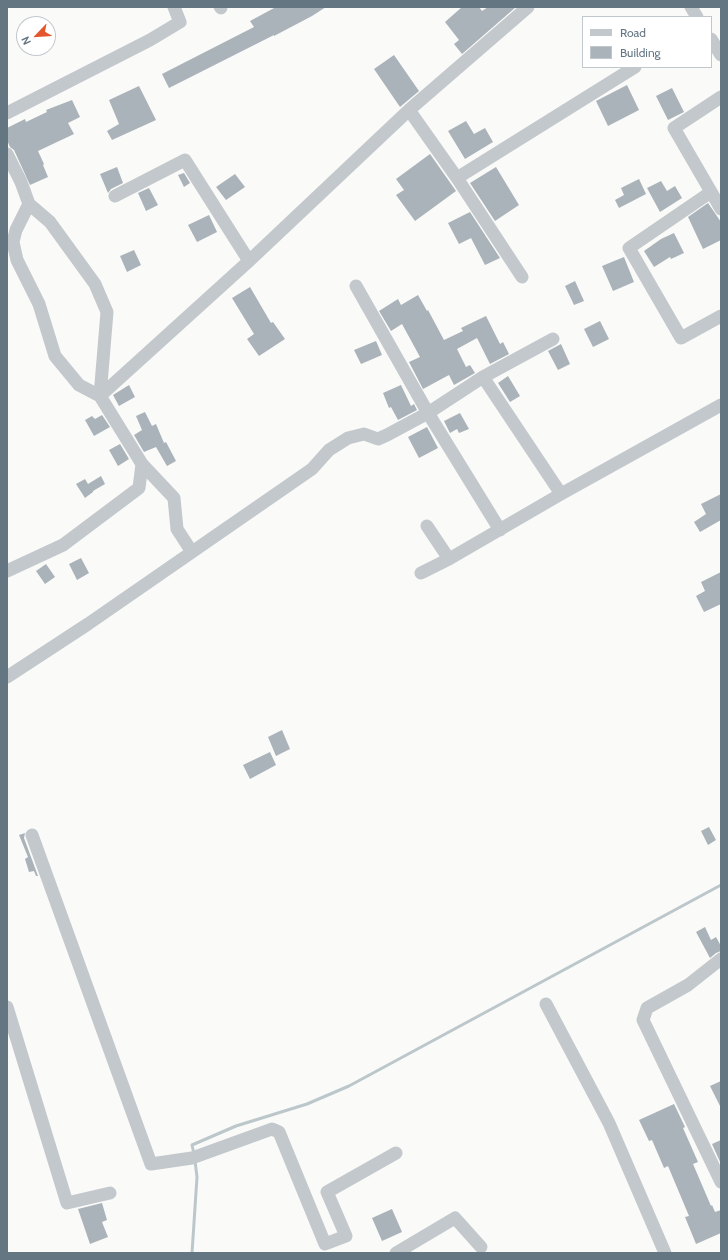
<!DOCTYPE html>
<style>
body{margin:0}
#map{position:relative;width:728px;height:1260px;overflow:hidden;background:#fafaf8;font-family:Cabin,sans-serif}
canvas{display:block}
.frame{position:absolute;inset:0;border:8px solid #657683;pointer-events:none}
.legend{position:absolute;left:582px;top:16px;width:130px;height:52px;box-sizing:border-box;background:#fff;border:1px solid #c1c8cd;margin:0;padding:5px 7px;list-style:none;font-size:12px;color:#657683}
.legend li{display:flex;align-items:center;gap:8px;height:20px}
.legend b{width:20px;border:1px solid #c1c8cd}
.north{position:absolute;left:16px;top:16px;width:40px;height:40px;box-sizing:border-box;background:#fff;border:1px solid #c1c8cd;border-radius:50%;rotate:245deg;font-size:11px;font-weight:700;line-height:16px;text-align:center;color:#657683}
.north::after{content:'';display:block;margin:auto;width:14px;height:18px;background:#e4572e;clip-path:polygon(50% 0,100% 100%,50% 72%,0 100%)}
</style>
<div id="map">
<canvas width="728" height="1260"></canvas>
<div class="frame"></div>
<ul class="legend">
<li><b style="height:5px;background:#c3c8cc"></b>Road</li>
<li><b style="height:11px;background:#aab3b9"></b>Building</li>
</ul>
<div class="north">N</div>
</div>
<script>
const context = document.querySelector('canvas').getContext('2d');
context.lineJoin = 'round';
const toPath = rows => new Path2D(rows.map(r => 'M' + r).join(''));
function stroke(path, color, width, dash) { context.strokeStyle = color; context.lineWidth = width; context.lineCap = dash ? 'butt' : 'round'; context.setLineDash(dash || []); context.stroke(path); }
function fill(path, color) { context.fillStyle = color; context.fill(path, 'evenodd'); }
stroke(toPath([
 [194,1154,192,1145,236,1126,307,1104,349,1086,721,885],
 [192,1253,197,1177,195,1161]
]), '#bbc7cb', 3);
fill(toPath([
 [276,7,326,7,312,16,274,36,274,35,169,88,162,74,254,27,250,21],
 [462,7,479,7,482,11,488,7,516,7,462,54,454,44,459,40,445,22],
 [394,55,419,91,400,107,374,69],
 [627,85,639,110,608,126,596,101],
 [139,86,156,120,112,140,107,131,119,124,109,100],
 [672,88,684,112,668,120,656,96],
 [72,100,80,117,68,123,74,134,38,151,44,164,43,165,48,177,30,185,14,150,10,147,7,140,7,128,25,119,26,122,47,112,46,110],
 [466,121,474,134,485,128,493,142,465,159,448,131],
 [430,154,456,191,415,221,396,195,404,190,396,179],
 [117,167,123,183,111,189,108,193,100,174],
 [496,167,519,205,495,221,470,183],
 [184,173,190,183,184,187,178,175],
 [235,174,245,187,226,200,216,187],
 [639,179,646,194,619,208,615,200,624,195,621,188],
 [661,181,667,191,675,186,682,198,660,212,647,188],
 [149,188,158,205,146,211,138,193],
 [708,203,721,222,721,240,703,249,688,217],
 [470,212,500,258,485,265,471,238,459,244,448,223],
 [209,215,217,232,197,242,188,225],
 [674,233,684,253,671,259,670,257,654,267,644,251,661,239],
 [134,250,141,265,127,272,120,256],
 [624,257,634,282,613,291,602,266],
 [575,281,584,301,574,305,565,286],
 [250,287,271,323,273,322,285,339,259,356,247,339,254,334,232,298],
 [418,295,427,311,428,310,444,340,463,331,461,328,486,316,500,344,503,342,509,354,490,364,477,338,457,349,466,367,470,365,475,373,454,385,449,375,423,389,409,362,420,357,402,324,391,331,379,311,398,299,401,305],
 [600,321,609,339,593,347,584,329],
 [376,341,382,355,361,364,354,350],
 [561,344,570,364,558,370,548,351],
 [508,376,520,396,510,402,498,383],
 [129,385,135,397,119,406,113,395],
 [401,385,411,406,414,404,417,410,398,420,391,407,389,408,383,393],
 [145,412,152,426,156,424,164,443,166,442,176,461,167,466,156,447,144,452,134,435,142,430,136,416],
 [460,413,469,429,459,433,457,429,450,433,444,421],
 [102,415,110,427,94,436,85,420,92,416,95,419],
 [427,427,438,448,419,458,408,437],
 [120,444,129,459,118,466,109,450],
 [101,476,105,484,93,491,93,492,85,498,76,484,85,479,88,484],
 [721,494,721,520,700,532,694,522,706,514,701,504],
 [81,558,89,573,77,580,69,564],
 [46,564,55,577,45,584,36,571],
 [721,572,721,604,704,612,696,596,705,591,701,582],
 [282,730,290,749,276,756,268,737],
 [270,752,276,765,250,779,243,765],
 [709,827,716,840,708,845,701,831],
 [25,833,24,838,38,876,36,876,34,871,29,872,25,859,28,857,19,835],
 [705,927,711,940,716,937,721,946,721,951,716,953,710,958,696,932],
 [721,1081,721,1108,710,1086],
 [674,1104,685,1127,683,1128,698,1162,693,1164,711,1206,712,1205,715,1212,721,1210,721,1233,696,1244,685,1217,689,1216,668,1166,664,1168,652,1140,649,1141,639,1120],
 [721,1140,721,1164,712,1144],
 [102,1203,107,1220,102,1222,108,1237,90,1244,78,1209],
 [392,1209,402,1232,382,1241,372,1218]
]), '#aab3b9');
stroke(toPath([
 [220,7,221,8],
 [691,7,697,17],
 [711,39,721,55],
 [721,97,674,128,721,209],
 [7,113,150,40,180,22,174,7],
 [7,154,21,182,29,204,50,222,95,284,107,312,100,396,142,464,174,498,177,529,192,552],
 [457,178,635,67],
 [711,192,629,248,681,338,721,316],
 [115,196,185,160,249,261],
 [29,204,16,230,13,242,17,260,39,304,55,356,79,385,100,396,249,261,409,110],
 [522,277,457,178,409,110,528,7],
 [356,286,428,413,500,530],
 [483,377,561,494],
 [427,526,449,559],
 [7,571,63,545,139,488,142,464],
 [421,573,449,559,561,494,721,405],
 [7,677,88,624,312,469,329,450,348,438,364,434,378,439,387,435,428,413,483,377,553,339],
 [32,835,151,1164,192,1158,272,1129,279,1132,325,1244,346,1236,327,1192,396,1153],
 [721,959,688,985,647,1008,643,1020,721,1182],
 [546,1004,609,1123,665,1253],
 [7,1007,67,1203,110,1193],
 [396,1253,455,1218,481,1247]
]), '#c3c8cc', 13);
</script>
